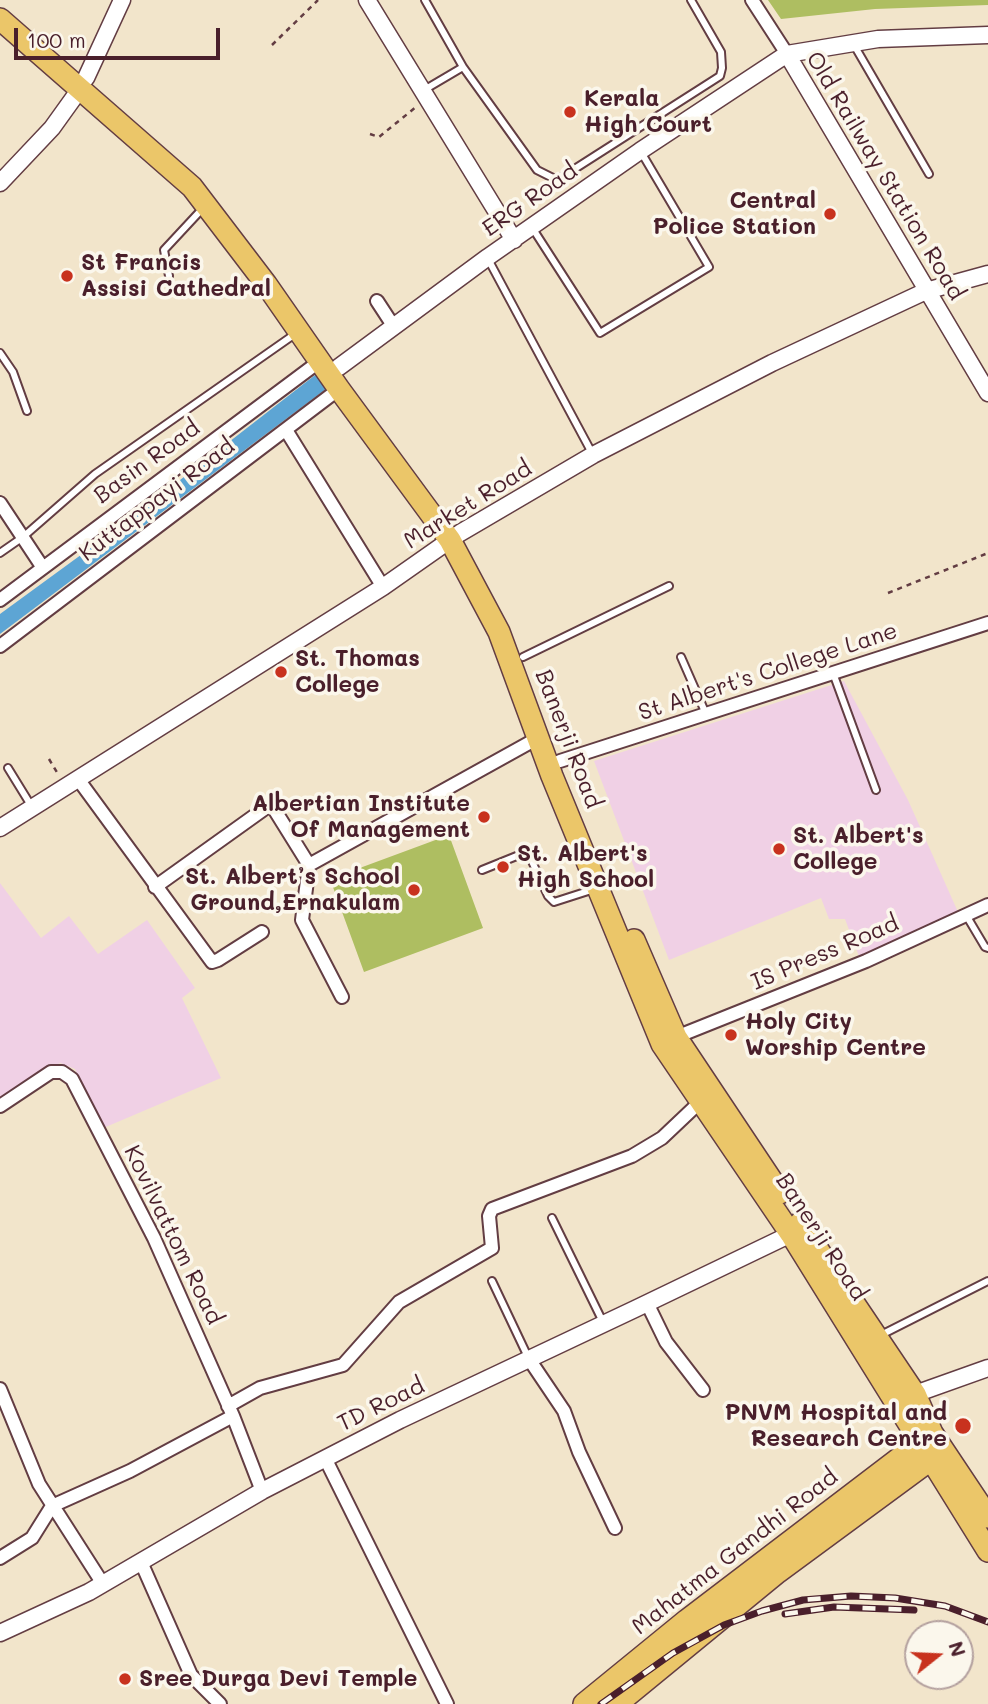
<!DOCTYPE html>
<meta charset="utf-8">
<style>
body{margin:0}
#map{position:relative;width:988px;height:1704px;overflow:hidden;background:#f2e5cb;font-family:Mali,sans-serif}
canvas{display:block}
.north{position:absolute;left:904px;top:1620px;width:70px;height:70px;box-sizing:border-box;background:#fbf7ec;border:2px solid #b4a19f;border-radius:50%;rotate:72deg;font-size:19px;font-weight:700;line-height:28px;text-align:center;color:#4a1f2b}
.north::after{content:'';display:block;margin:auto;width:24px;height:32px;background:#c8321e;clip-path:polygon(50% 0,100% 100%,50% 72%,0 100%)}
.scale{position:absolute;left:14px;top:28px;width:206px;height:32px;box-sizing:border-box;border:4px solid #4a1f2b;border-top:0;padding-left:9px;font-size:21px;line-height:24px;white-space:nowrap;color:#4a1f2b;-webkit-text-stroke:5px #fbf7ec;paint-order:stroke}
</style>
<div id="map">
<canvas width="988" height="1704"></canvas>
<div class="north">N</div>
<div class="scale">100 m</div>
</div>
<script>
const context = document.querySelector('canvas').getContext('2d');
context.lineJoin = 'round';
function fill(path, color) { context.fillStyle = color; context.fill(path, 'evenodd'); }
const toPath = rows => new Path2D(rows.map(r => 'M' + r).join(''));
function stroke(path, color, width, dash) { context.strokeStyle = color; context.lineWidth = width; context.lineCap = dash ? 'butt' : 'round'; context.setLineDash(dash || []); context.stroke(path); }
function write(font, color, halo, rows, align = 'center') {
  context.font = font + ' Mali,sans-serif'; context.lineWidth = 7; context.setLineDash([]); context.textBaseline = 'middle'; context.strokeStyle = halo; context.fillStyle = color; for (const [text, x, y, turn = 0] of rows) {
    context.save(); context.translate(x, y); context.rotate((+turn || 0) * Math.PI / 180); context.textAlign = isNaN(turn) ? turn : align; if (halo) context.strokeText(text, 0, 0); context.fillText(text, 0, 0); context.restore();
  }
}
fill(toPath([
 [844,681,908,800,958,912,860,959,845,919,829,919,821,898,669,960,594,761],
 [0,883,41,938,69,916,98,954,147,920,195,988,182,998,221,1078,101,1129,75,1069,60,1063,0,1103]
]), '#f0d0e5');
fill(toPath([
 [768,0,988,0,988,5,875,9,781,19],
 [449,835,483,928,364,972,330,879]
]), '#aebe61');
fill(toPath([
 [319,372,330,386,0,634,0,614,126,522]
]), '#5da5d4');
const service = toPath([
 [854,45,929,174],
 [463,67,537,170,555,179,562,177,720,76,722,68,721,52,691,0],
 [424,90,463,67,425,0],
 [533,229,600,333,709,267,641,152],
 [488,259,592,453],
 [169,276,164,250,204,207],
 [0,353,13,372,27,411],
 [0,553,23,537,95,474,295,334],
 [523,657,669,586],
 [681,657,706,714],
 [833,673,876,790],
 [8,768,32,807],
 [482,870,524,853,529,855,548,896,554,902,610,884],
 [966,915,985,947,988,948],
 [552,1218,603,1322],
 [492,1281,528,1357],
 [879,1336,988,1281]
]);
const minor = toPath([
 [752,0,787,54],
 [377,301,394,327],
 [286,430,383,587],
 [0,503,43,568],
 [0,600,320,361],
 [0,646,339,389],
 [560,761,988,623],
 [78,779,212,962,218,960,262,932],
 [309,865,538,738],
 [155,887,271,804,309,865,302,920,342,997],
 [676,1037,866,961,988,905],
 [0,1106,51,1072,62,1072,72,1079,154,1238,233,1416,262,1491],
 [647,1303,666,1342,703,1390],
 [529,1359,564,1411,579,1452,615,1528],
 [0,1389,39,1484,103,1584],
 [228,1406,260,1388,343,1365,399,1302,492,1248,489,1216,492,1209,632,1156,662,1138,700,1102],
 [325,1458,447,1704],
 [0,1558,32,1538,52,1506,130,1471,233,1416],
 [141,1562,191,1675,220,1704]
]);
const tertiary = toPath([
 [367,0,514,240],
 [787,54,988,393],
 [86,78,122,0],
 [0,183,52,128,80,89],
 [339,367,488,257,640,151,787,54,878,39,988,35],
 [0,828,383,587,460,533,593,455,772,363,926,291,988,274],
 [915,1394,988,1368],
 [0,1633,89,1592,262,1491,400,1420,635,1309,791,1234,800,1227]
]);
const primary = toPath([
 [0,19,192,187,266,284,339,389,450,540,499,632,552,776,662,1044,791,1234,988,1551],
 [634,940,676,1037,780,1193],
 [800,1223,915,1394,932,1433,988,1517],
 [584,1704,687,1620,931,1434],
 [617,1704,778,1572,941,1452]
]);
stroke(service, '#633d43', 10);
stroke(minor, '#633d43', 16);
stroke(tertiary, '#633d43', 19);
stroke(primary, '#633d43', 24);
stroke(toPath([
 [272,45,318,0],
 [370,134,379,137,416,107],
 [888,593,988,553],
 [49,759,58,774]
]), '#633d43', 2.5, [5, 5]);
stroke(service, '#fff', 6);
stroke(minor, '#fff', 12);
stroke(tertiary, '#fff', 16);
stroke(primary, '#ebc669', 21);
const rail = toPath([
 [785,1614,834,1607,914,1610],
 [601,1704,673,1653,724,1625,762,1611,803,1600,851,1596,895,1598,945,1606,988,1622]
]);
stroke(rail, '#4a1f2b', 7);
stroke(rail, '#fbf7ec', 4.5, [13]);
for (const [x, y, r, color] of [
 [570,112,7,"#c8321e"],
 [830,214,7,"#c8321e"],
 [67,276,7,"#c8321e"],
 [281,672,7,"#c8321e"],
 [484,817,7,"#c8321e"],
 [779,849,7,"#c8321e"],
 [503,867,7,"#c8321e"],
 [414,890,7,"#c8321e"],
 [731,1035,7,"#c8321e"],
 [963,1426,9,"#c8321e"],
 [125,1679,7,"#c8321e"]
]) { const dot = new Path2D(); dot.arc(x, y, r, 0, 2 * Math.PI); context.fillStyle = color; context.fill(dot); stroke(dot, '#fbf7ec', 2.5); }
write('bold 23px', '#4a1f2b', '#fbf7ec', [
 ["Kerala",584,99],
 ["High Court",584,125],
 ["Central",816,201,"right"],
 ["Police Station",816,227,"right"],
 ["St Francis",81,263],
 ["Assisi Cathedral",81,289],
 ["St. Thomas",295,659],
 ["College",295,685],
 ["Albertian Institute",470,804,"right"],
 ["Of Management",470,830,"right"],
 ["St. Albert's",793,836],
 ["College",793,862],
 ["St. Albert's",517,854],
 ["High School",517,880],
 ["St. Albert’s School",400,877,"right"],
 ["Ground,Ernakulam",400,903,"right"],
 ["Holy City",745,1022],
 ["Worship Centre",745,1048],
 ["PNVM Hospital and",947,1413,"right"],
 ["Research Centre",947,1439,"right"],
 ["Sree Durga Devi Temple",139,1679]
], 'left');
write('23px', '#4a1f2b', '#fbf7ec', [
 ["Old Railway Station Road",885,176,59],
 ["ERG Road",530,200,-35],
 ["Basin Road",147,462,-36],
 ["Kuttappayi Road",157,500,-37],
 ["Market Road",468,505,-32],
 ["St Albert's College Lane",768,672,-18],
 ["Banerji Road",568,739,69],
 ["IS Press Road",825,953,-23],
 ["Kovilvattom Road",173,1235,64],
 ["Banerji Road",821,1237,57],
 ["TD Road",381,1405,-26],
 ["Mahatma Gandhi Road",735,1552,-38]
]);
</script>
